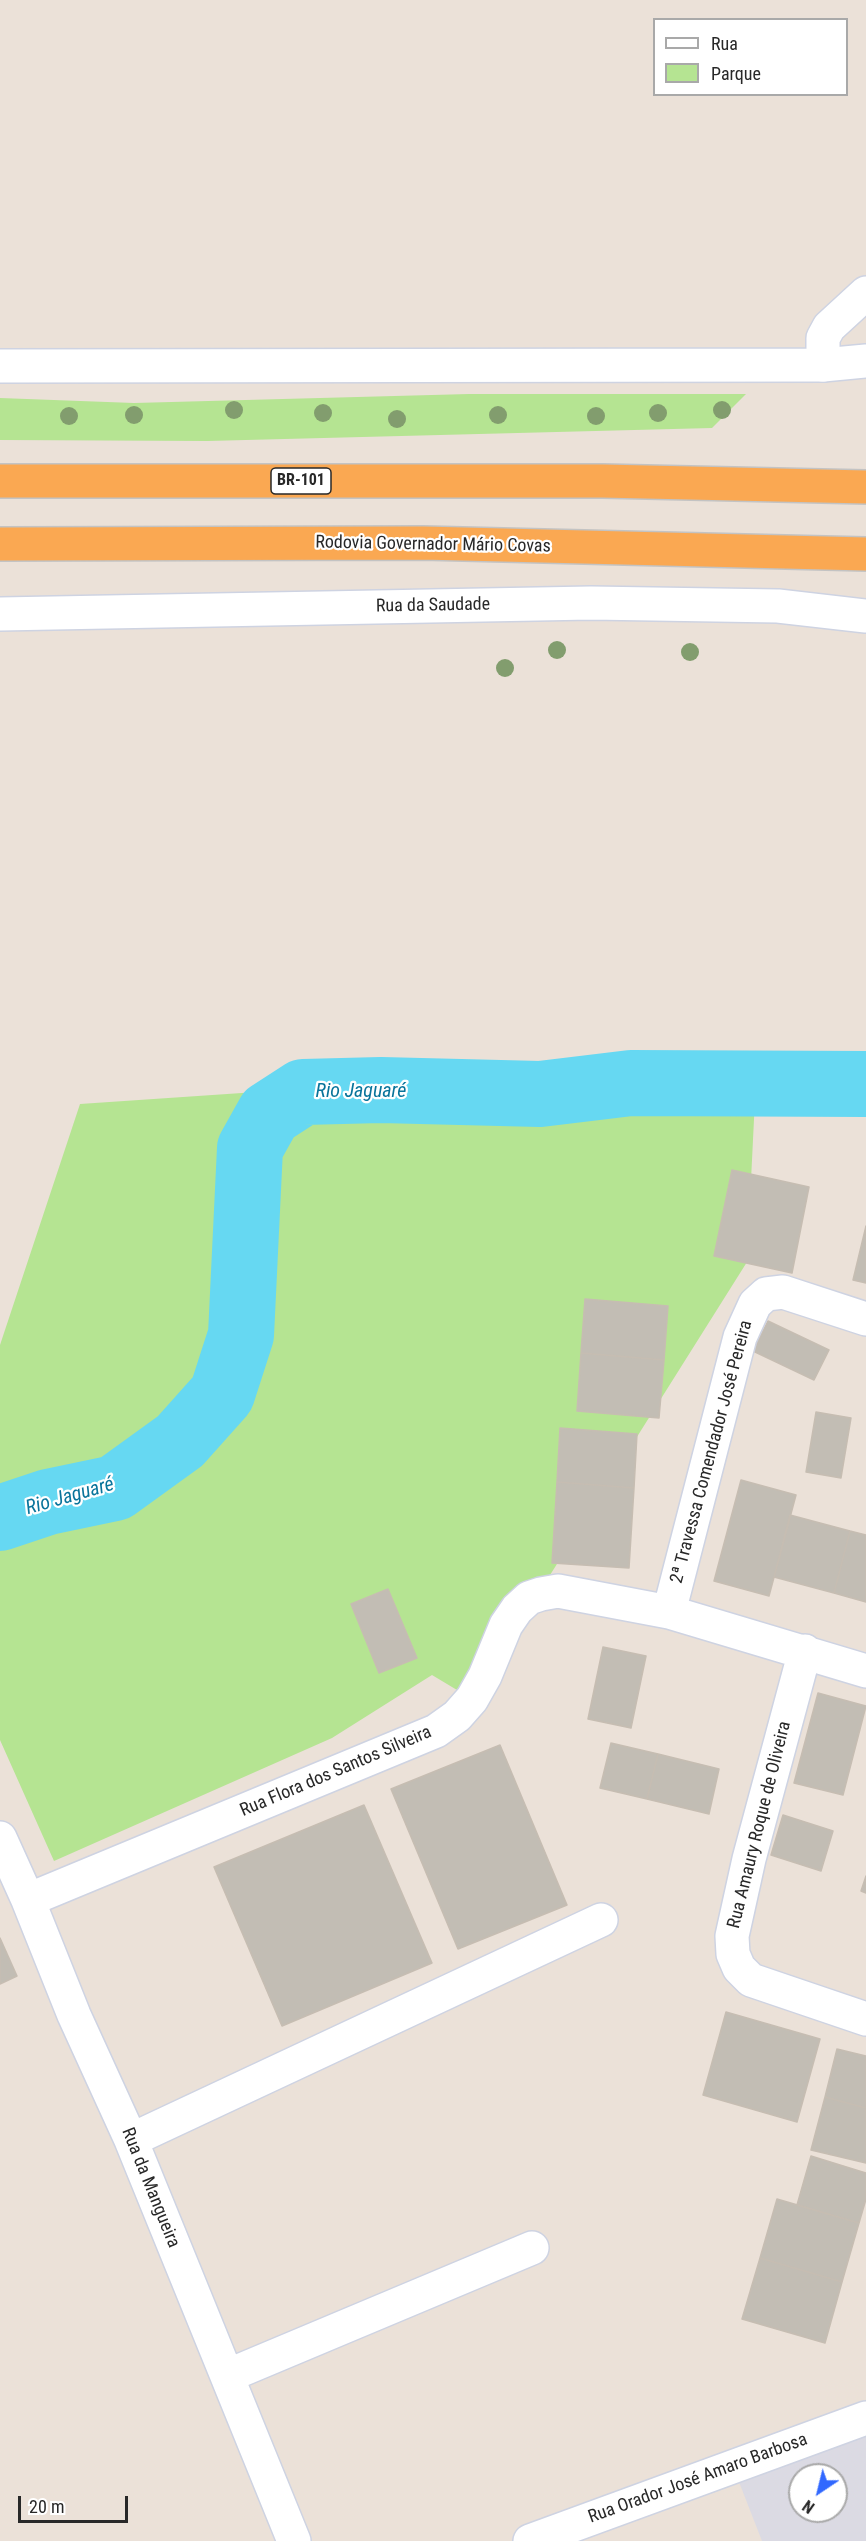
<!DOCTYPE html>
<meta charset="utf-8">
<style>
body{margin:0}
#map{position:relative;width:866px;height:2541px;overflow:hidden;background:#ebe1d8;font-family:"Roboto Condensed",sans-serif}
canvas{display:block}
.legend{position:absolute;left:653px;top:18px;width:195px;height:78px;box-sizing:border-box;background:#fff;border:2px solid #a9a9a9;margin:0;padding:8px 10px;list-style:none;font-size:18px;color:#282828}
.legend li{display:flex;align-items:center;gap:12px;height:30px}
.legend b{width:30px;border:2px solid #a9a9a9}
.north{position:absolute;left:788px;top:2463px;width:60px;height:60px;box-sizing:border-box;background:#fff;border:2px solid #a9a9a9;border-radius:50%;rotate:215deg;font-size:16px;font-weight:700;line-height:24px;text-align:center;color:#282828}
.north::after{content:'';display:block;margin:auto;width:21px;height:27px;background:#3168ff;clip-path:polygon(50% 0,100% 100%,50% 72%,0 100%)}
.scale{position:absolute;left:18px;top:2496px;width:110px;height:27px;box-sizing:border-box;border:3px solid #282828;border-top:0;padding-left:8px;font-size:18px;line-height:21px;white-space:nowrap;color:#282828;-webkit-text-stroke:4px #fff;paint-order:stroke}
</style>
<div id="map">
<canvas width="866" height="2541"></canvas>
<ul class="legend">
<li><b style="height:8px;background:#fff"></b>Rua</li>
<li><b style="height:16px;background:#b5e492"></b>Parque</li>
</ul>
<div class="north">N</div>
<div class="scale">20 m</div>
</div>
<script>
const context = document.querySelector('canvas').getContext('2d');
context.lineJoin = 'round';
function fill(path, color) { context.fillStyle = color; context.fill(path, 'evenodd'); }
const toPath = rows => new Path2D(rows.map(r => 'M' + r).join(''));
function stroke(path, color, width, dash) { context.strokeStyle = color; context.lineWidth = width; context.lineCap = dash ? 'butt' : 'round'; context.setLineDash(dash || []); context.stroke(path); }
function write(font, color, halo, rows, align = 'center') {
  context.font = font + ' "Roboto Condensed",sans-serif'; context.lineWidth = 4.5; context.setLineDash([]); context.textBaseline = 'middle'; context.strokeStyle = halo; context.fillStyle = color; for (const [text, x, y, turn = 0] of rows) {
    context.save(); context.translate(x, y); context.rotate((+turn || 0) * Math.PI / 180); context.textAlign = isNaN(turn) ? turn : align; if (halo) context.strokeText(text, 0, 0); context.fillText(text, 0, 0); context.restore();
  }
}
fill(toPath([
 [866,2432,866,2541,762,2541,739,2482],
 [800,2475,836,2475,836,2511,800,2511]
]), '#dbdae3');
fill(toPath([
 [469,394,746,394,712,428,207,441,0,440,0,398,134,403],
 [757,1058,747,1262,472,1699,432,1675,332,1738,54,1861,0,1740,0,1345,80,1104]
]), '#b5e492');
stroke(toPath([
 [0,1518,48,1502,115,1488,180,1441,222,1394,241,1335,250,1148,269,1114,303,1092,381,1090,540,1094,631,1083,866,1084]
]), '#66d8f2', 66);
const building = toPath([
 [732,1170,809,1187,792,1273,714,1256,732,1170],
 [866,1226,866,1283,853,1280,866,1226],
 [585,1299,668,1306,664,1360,581,1353,585,1299],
 [768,1321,829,1350,814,1380,753,1351,768,1321],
 [581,1353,664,1360,659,1418,577,1411,581,1353],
 [816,1412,851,1418,841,1478,806,1472,816,1412],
 [560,1428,637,1434,634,1488,557,1482,560,1428],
 [741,1480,796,1495,769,1596,714,1581,741,1480],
 [557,1482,634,1488,629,1568,552,1563,557,1482],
 [790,1515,850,1531,834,1593,774,1577,790,1515],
 [850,1531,866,1535,866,1602,834,1593,850,1531],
 [388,1589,417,1658,379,1673,351,1604,388,1589],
 [603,1647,646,1656,631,1728,588,1719,603,1647],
 [818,1693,866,1706,843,1795,794,1783,818,1693],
 [611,1743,658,1754,647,1799,600,1788,611,1743],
 [500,1745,567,1905,458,1949,391,1789,500,1745],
 [658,1754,719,1769,709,1814,647,1799,658,1754],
 [364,1805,432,1963,282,2026,214,1867,364,1805],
 [783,1815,833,1831,821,1871,771,1855,783,1815],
 [866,1876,866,1893,861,1891,866,1876],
 [0,1938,17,1976,0,1984,0,1938],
 [726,2012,820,2039,797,2122,703,2095,726,2012],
 [837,2049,866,2056,866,2108,825,2097,837,2049],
 [825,2097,866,2108,866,2163,811,2150,825,2097],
 [811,2156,866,2173,866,2199,859,2223,797,2205,811,2156],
 [777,2199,859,2223,842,2282,760,2258,777,2199],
 [760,2258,842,2282,825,2343,742,2319,760,2258]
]);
fill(building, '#c2bdb4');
stroke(building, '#c6bdb2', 1.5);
const minor = toPath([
 [823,365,823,338,829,327,866,293],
 [669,1612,740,1337,755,1304,766,1294,783,1292,866,1319],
 [805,1651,749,1859,732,1936,733,1954,739,1968,751,1980,866,2019],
 [0,1838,28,1900,74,2015,131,2140,294,2541],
 [28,1900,436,1731,457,1716,472,1699,485,1676,506,1625,517,1609,529,1598,541,1594,558,1591,669,1612,866,1671],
 [131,2140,601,1920],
 [227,2376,532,2248],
 [530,2541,866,2418]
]);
const tertiary = toPath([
 [0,366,823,365,866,361],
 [0,614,591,603,778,606,866,616]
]);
const trunk = toPath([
 [0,481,603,481,866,487],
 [0,544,423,543,866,554]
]);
stroke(minor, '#ced3e2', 36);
stroke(tertiary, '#ced3e2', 36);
stroke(trunk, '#c3c3c3', 36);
stroke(minor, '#fff', 33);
stroke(tertiary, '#fff', 33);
stroke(trunk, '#faa852', 33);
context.fillStyle = '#829d6e';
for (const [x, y] of [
 [234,410],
 [722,410],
 [323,413],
 [658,413],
 [134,415],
 [498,415],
 [69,416],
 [596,416],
 [397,419],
 [557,650],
 [690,652],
 [505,668]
]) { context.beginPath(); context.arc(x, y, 9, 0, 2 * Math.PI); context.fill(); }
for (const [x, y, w] of [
 [301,481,60]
]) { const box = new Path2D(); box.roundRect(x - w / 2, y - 13, w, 26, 4.5); context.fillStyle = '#fff'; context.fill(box); stroke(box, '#282828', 1.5); }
write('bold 16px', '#282828', null, [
 ["BR-101",301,481]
]);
write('18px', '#282828', '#fff', [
 ["Rodovia Governador Mário Covas",433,545,1],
 ["Rua da Saudade",433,606,-1],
 ["2ª Travessa Comendador José Pereira",712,1452,-75],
 ["Rua Flora dos Santos Silveira",336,1772,-23],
 ["Rua Amaury Roque de Oliveira",760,1825,-76],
 ["Rua da Mangueira",150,2188,68],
 ["Rua Orador José Amaro Barbosa",698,2479,-20]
]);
write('italic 20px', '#09749b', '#fff', [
 ["Rio Jaguaré",361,1092],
 ["Rio Jaguaré",70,1497,-16]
]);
</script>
